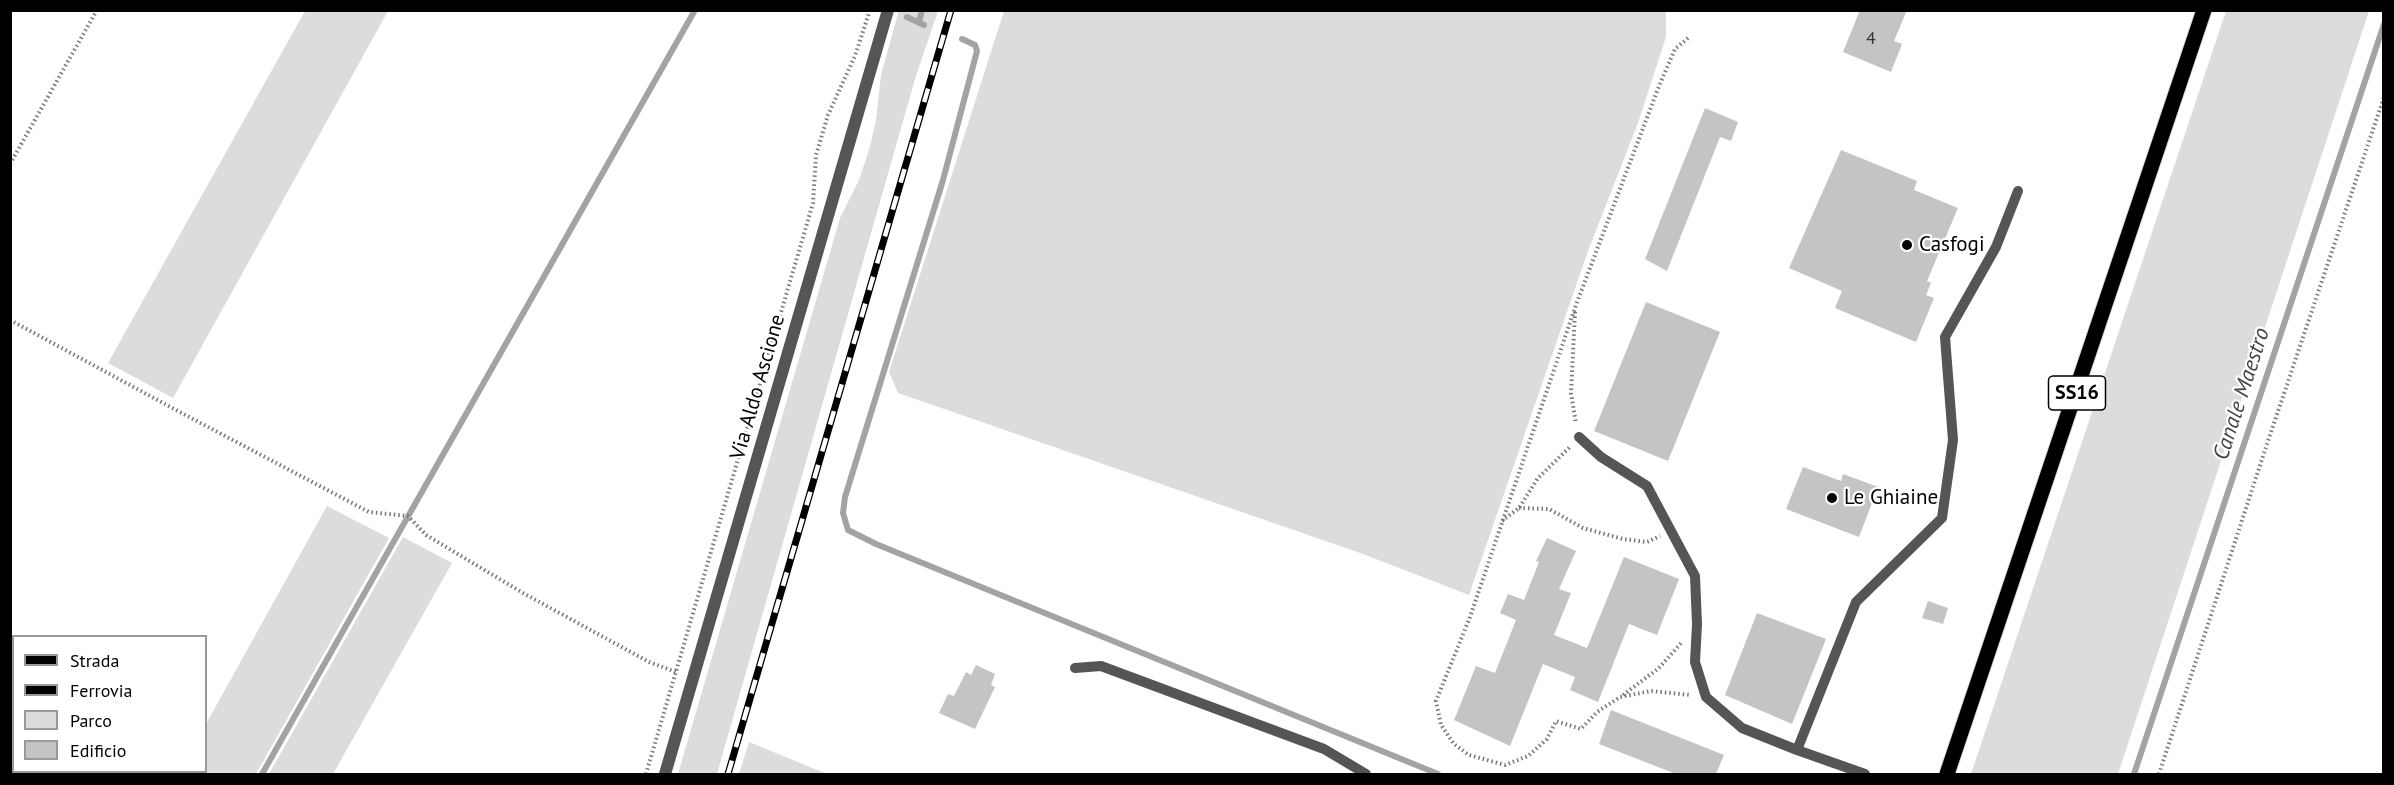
<!DOCTYPE html>
<style>
body{margin:0}
#map{position:relative;width:2394px;height:785px;overflow:hidden;background:#fff;font-family:"PT Sans",sans-serif}
canvas{display:block}
.frame{position:absolute;inset:0;border:12px solid #000;pointer-events:none}
.legend{position:absolute;left:12px;top:635px;width:195px;height:138px;box-sizing:border-box;background:#fff;border:2px solid #999;margin:0;padding:8px 10px;list-style:none;font-size:18px;color:#000}
.legend li{display:flex;align-items:center;gap:12px;height:30px}
.legend b{width:30px;border:2px solid #999}
</style>
<div id="map">
<canvas width="2394" height="785"></canvas>
<div class="frame"></div>
<ul class="legend">
<li><b style="height:8px;background:#000"></b>Strada</li>
<li><b style="height:8px;background:#000"></b>Ferrovia</li>
<li><b style="height:16px;background:#dcdcdc"></b>Parco</li>
<li><b style="height:16px;background:#c4c4c4"></b>Edificio</li>
</ul>
</div>
<script>
const context = document.querySelector('canvas').getContext('2d');
context.lineJoin = 'round';
function fill(path, color) { context.fillStyle = color; context.fill(path, 'evenodd'); }
const toPath = rows => new Path2D(rows.map(r => 'M' + r).join(''));
function stroke(path, color, width, dash) { context.strokeStyle = color; context.lineWidth = width; context.lineCap = dash ? 'butt' : 'round'; context.setLineDash(dash || []); context.stroke(path); }
function write(font, color, halo, rows, align = 'center') {
  context.font = font + ' "PT Sans",sans-serif'; context.lineWidth = 4.5; context.setLineDash([]); context.textBaseline = 'middle'; context.strokeStyle = halo; context.fillStyle = color; for (const [text, x, y, turn = 0] of rows) {
    context.save(); context.translate(x, y); context.rotate((+turn || 0) * Math.PI / 180); context.textAlign = isNaN(turn) ? turn : align; if (halo) context.strokeText(text, 0, 0); context.fillText(text, 0, 0); context.restore();
  }
}
fill(toPath([
 [899,10,938,11,915,79,717,774,678,774,840,218,859,180,870,147,876,120,881,75],
 [1661,10,1666,12,1666,37,1638,123,1588,251,1469,595,1363,554,898,393,889,372,1004,11],
 [305,11,388,11,173,398,108,363],
 [2226,11,2369,11,2118,774,1971,774],
 [327,506,389,538,256,774,177,774,178,772,206,772,206,724],
 [403,537,452,563,333,774,269,774],
 [749,742,827,774,739,774]
]), '#dcdcdc');
stroke(toPath([
 [907,17,924,25],
 [919,22,922,10],
 [962,39,975,45,977,51,943,180,845,497,843,513,848,530,876,544,1438,774],
 [262,774,695,10],
 [2134,774,2384,24]
]), '#a3a3a3', 6);
fill(toPath([
 [1860,10,1907,10,1894,41,1902,44,1891,72,1843,52],
 [1705,108,1738,122,1731,141,1720,137,1667,271,1645,259],
 [1841,150,1917,181,1914,190,1958,208,1927,281,1931,283,1926,295,1934,298,1916,342,1835,308,1842,291,1789,268],
 [1646,302,1720,332,1668,461,1594,431],
 [1803,467,1841,481,1843,474,1878,487,1859,537,1786,509],
 [1547,538,1576,551,1559,589,1571,593,1554,635,1587,648,1624,557,1679,579,1657,635,1629,624,1598,702,1570,690,1575,677,1543,664,1510,746,1454,720,1476,666,1495,673,1516,620,1500,613,1508,594,1524,600,1539,562,1536,561],
 [1928,601,1948,608,1943,624,1922,618],
 [1757,613,1826,639,1792,724,1725,695],
 [976,665,995,674,991,685,995,687,975,729,939,713,948,694,954,696,966,672,971,675],
 [1611,710,1724,755,1716,774,1676,774,1599,744]
]), '#c4c4c4');
const primary = toPath([
 [1947,774,2204,10]
]);
stroke(primary, '#dbdbdb', 17);
stroke(toPath([
 [1688,38,1675,49,1659,86,1576,305,1470,617,1436,701,1441,725,1454,744,1469,755,1505,765,1528,756,1547,739,1556,721,1581,729,1597,712,1620,697,1651,691,1691,695],
 [10,164,97,10],
 [1575,312,1571,393,1576,424],
 [10,320,176,410,369,512,408,516,426,535,523,593,649,662,676,672],
 [1519,508,1549,509,1583,528,1623,539,1647,542,1660,536],
 [1502,521,1519,508,1538,478,1571,446],
 [1623,695,1659,668,1682,642],
 [646,774,813,203,816,155,828,115,855,56,870,10],
 [2159,774,2266,447,2384,97]
]), '#777', 4, [1.5, 3]);
stroke(toPath([
 [1579,437,1601,457,1647,486,1695,576,1697,624,1695,662,1706,697,1742,728,1797,750],
 [1075,668,1101,666,1324,749,1366,774],
 [1865,774,1797,750,1856,602,1942,518,1953,440,1945,337,1996,247,2018,191]
]), '#555', 10);
stroke(toPath([
 [665,774,888,10]
]), '#555', 12);
stroke(primary, '#000', 15);
const rail = toPath([
 [728,774,951,10]
]);
stroke(rail, '#000', 7);
stroke(rail, '#fff', 4.5, [14]);
for (const [x, y, r, color] of [
 [1907,245,6,"#000"],
 [1832,498,6,"#000"]
]) { const dot = new Path2D(); dot.arc(x, y, r, 0, 2 * Math.PI); context.fillStyle = color; context.fill(dot); stroke(dot, '#fff', 2); }
write('18px', '#313131', null, [
 ["4",1871,39]
]);
for (const [x, y, w] of [
 [2077,393,57]
]) { const box = new Path2D(); box.roundRect(x - w / 2, y - 17, w, 34, 4.5); context.fillStyle = '#fff'; context.fill(box); stroke(box, '#000', 1.5); }
write('bold 20px', '#000', null, [
 ["SS16",2077,393]
]);
write('21px', '#000', '#fff', [
 ["Casfogi",1919,245],
 ["Le Ghiaine",1844,498]
], 'left');
write('21px', '#000', '#fff', [
 ["Via Aldo Ascione",758,387,-74]
]);
write('italic 22px', '#444', '#fff', [
 ["Canale Maestro",2242,394,-72]
]);
</script>
